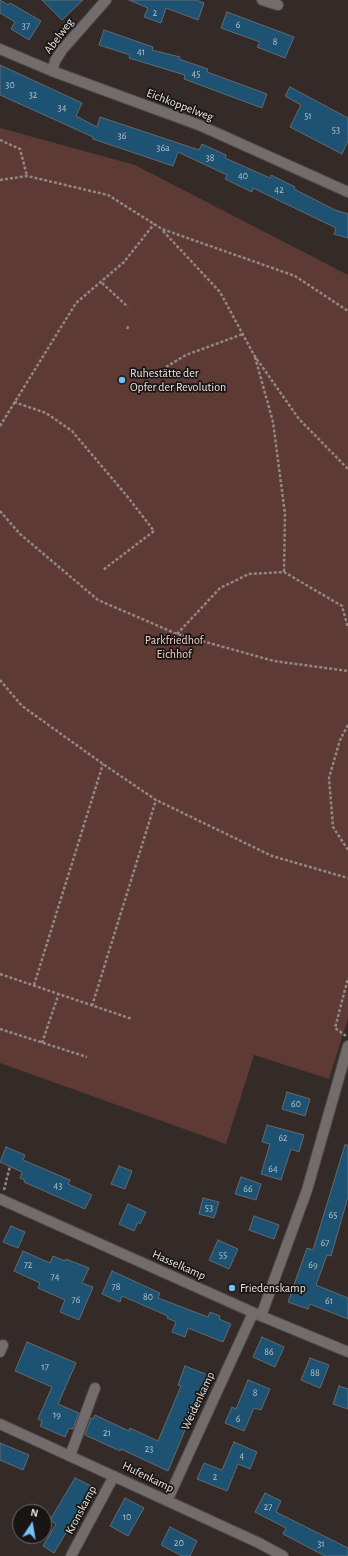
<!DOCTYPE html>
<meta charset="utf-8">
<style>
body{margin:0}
#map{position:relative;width:348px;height:1556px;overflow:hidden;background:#342b29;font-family:"Alegreya Sans",sans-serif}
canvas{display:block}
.north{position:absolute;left:12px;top:1504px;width:40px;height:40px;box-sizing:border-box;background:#181514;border:1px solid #6c6866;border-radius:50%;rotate:12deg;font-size:11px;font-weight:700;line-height:16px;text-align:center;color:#eae4e2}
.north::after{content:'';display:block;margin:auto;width:14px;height:18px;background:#73c1f5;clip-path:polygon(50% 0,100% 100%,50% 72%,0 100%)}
</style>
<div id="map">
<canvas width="348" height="1556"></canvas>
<div class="north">N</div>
</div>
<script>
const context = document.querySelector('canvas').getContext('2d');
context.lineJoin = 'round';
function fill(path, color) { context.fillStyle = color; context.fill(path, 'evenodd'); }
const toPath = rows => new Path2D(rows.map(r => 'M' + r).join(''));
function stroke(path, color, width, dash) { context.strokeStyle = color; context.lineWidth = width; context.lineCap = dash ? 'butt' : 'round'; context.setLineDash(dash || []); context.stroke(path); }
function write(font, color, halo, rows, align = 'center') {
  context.font = font + ' "Alegreya Sans",sans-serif'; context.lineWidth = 3.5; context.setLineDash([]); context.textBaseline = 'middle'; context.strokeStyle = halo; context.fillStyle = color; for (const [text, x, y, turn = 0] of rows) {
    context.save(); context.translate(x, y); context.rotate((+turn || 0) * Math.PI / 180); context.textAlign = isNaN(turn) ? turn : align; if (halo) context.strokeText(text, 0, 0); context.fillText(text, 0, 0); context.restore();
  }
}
fill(toPath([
 [0,128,135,165,348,275,348,1018,329,1079,254,1055,226,1144,0,1063]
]), '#5d3a33');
const building = toPath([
 [0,0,8,5,10,3,41,21,29,40,11,29,15,22,0,13,0,0],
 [42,0,83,0,62,20,42,0],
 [129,0,196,0,204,3,198,20,166,8,161,23,144,17,148,8,129,0],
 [227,12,294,37,285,58,257,47,260,42,221,28,227,12],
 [104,30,153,47,152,50,180,57,179,59,208,69,207,72,267,94,262,108,184,79,185,75,129,58,130,55,99,45,104,30],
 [0,65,82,103,76,116,97,127,100,117,199,150,202,144,226,155,225,158,270,178,271,175,295,187,294,189,335,210,348,214,348,238,334,234,336,228,253,188,252,192,225,179,227,175,178,152,173,166,93,139,93,137,71,127,0,95,0,65],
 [290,87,348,118,348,141,342,154,290,127,301,105,285,96,290,87],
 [287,1092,310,1099,305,1116,282,1109,287,1092],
 [267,1125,304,1135,299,1152,291,1149,281,1180,261,1174,270,1144,262,1142,267,1125],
 [345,1145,348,1145,348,1197,331,1256,327,1255,316,1285,348,1298,348,1319,310,1304,308,1309,288,1302,307,1248,313,1250,345,1145],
 [6,1147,25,1155,23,1160,70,1180,68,1184,92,1195,85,1209,24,1182,25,1180,20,1178,22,1172,0,1162,6,1147],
 [119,1166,132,1171,125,1189,111,1184,119,1166],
 [241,1177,261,1184,256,1200,235,1194,241,1177],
 [203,1198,219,1202,214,1218,199,1214,203,1198],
 [128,1204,146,1212,140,1224,138,1222,134,1231,119,1224,128,1204],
 [254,1216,279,1225,274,1239,249,1230,254,1216],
 [11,1226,25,1232,18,1248,3,1242,11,1226],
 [218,1240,238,1249,229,1269,209,1260,218,1240],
 [23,1251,50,1263,53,1256,65,1261,66,1259,89,1268,82,1283,93,1287,79,1320,60,1312,65,1300,38,1288,40,1283,14,1271,23,1251],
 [112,1271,160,1293,158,1298,208,1317,210,1312,220,1316,219,1319,231,1324,223,1342,188,1328,185,1337,172,1332,176,1322,167,1318,168,1316,122,1296,120,1302,102,1294,112,1271],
 [262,1337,284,1347,275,1367,253,1357,262,1337],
 [27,1342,76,1363,58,1404,79,1413,73,1429,69,1428,65,1437,40,1426,42,1421,38,1419,52,1387,15,1371,27,1342],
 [310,1358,329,1365,320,1388,301,1380,310,1358],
 [185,1366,208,1375,168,1471,121,1449,120,1451,85,1435,91,1418,93,1419,95,1415,129,1431,130,1428,158,1441,181,1386,178,1385,185,1366],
 [248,1380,270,1389,261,1410,254,1408,244,1431,225,1423,232,1407,236,1409,248,1380],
 [339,1386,348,1389,348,1409,333,1404,339,1386],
 [234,1442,257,1452,250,1469,238,1464,227,1491,197,1479,204,1463,222,1470,234,1442],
 [0,1443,29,1455,23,1470,0,1460,0,1443],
 [75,1478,93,1487,54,1553,43,1546,56,1524,50,1520,75,1478],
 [265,1493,281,1501,276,1512,348,1548,348,1556,325,1556,283,1534,286,1528,255,1512,265,1493],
 [125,1498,144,1508,128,1536,110,1526,125,1498],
 [170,1527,197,1541,190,1556,182,1556,161,1545,170,1527]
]);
fill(building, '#1d5273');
stroke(building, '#626a6f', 1);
const minor = toPath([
 [262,0,278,5],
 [0,49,52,71,199,125,348,192],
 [52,71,55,61,62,50,106,0],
 [0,1199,261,1316,348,1352],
 [261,1316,307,1190,348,1046],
 [0,1352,3,1345],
 [0,1424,259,1543,283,1556],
 [70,1456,95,1388],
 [167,1501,253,1313],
 [71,1556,114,1476]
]);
stroke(minor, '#514947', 12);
stroke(toPath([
 [0,140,20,149,27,176],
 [0,180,27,176,108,195,162,229,295,276,348,311],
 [163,231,220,292,254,355,299,419,348,469],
 [102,283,128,307],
 [127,329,129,325],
 [255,357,273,422,285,514,284,572],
 [166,367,186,355,243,334],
 [14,402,46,413,72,431,127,496,154,531,103,570],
 [0,426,76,303,124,262,154,224],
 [0,511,20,534,98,600,177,634,274,661,348,671],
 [177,634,220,588,249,574,284,572,342,606,348,628],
 [0,680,22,706,103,764,156,800,272,856,348,878],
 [348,725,340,740,329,778,333,827,348,850],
 [0,974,132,1019],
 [34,985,103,764],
 [92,1006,156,800],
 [0,1029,87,1057],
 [346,1036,335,1028,348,978],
 [42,1043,59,993],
 [4,1190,10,1166]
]), '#908886', 2.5, [3, 2]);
stroke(minor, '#726d6c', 10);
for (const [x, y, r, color] of [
 [122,380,4,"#73c1f5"],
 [232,1288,4,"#73c1f5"]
]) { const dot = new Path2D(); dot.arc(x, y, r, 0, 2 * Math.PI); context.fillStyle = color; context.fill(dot); stroke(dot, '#181514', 1.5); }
write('10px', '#b7c0c6', null, [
 ["2",155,13],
 ["6",238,25],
 ["37",26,26],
 ["8",275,42],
 ["41",141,52],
 ["45",196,74],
 ["30",10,85],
 ["32",33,95],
 ["34",62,108],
 ["51",308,116],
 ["53",336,130],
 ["36",122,136],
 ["36a",163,148],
 ["38",210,158],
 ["40",243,176],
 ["42",279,190],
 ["60",296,1104],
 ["62",283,1138],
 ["64",273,1169],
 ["43",58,1186],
 ["66",248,1189],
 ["53",209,1208],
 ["65",333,1215],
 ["67",325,1243],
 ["55",223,1255],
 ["72",28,1265],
 ["69",313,1265],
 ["74",55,1277],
 ["78",116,1287],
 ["80",148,1297],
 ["76",76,1300],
 ["61",329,1301],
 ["86",269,1352],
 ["17",45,1367],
 ["88",315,1373],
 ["8",255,1393],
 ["19",57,1415],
 ["6",238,1419],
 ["21",107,1433],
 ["23",149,1449],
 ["4",242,1456],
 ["2",215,1477],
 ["27",268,1507],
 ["10",127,1517],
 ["20",179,1543],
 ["31",321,1544]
]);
write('12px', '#eae4e2', '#181514', [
 ["Abelweg",59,36,-53],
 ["Eichkoppelweg",180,105,21],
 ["Hasselkamp",179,1265,24],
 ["Weidenkamp",198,1401,-65],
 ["Hufenkamp",148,1477,26],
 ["Kronskamp",81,1510,-62]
]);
write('12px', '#eae4e2', '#181514', [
 ["Ruhestätte der",130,373],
 ["Opfer der Revolution",130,387],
 ["Friedenskamp",240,1288]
], 'left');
write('12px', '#f4cfc7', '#181514', [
 ["Parkfriedhof",174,640],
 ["Eichhof",174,654]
]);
</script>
